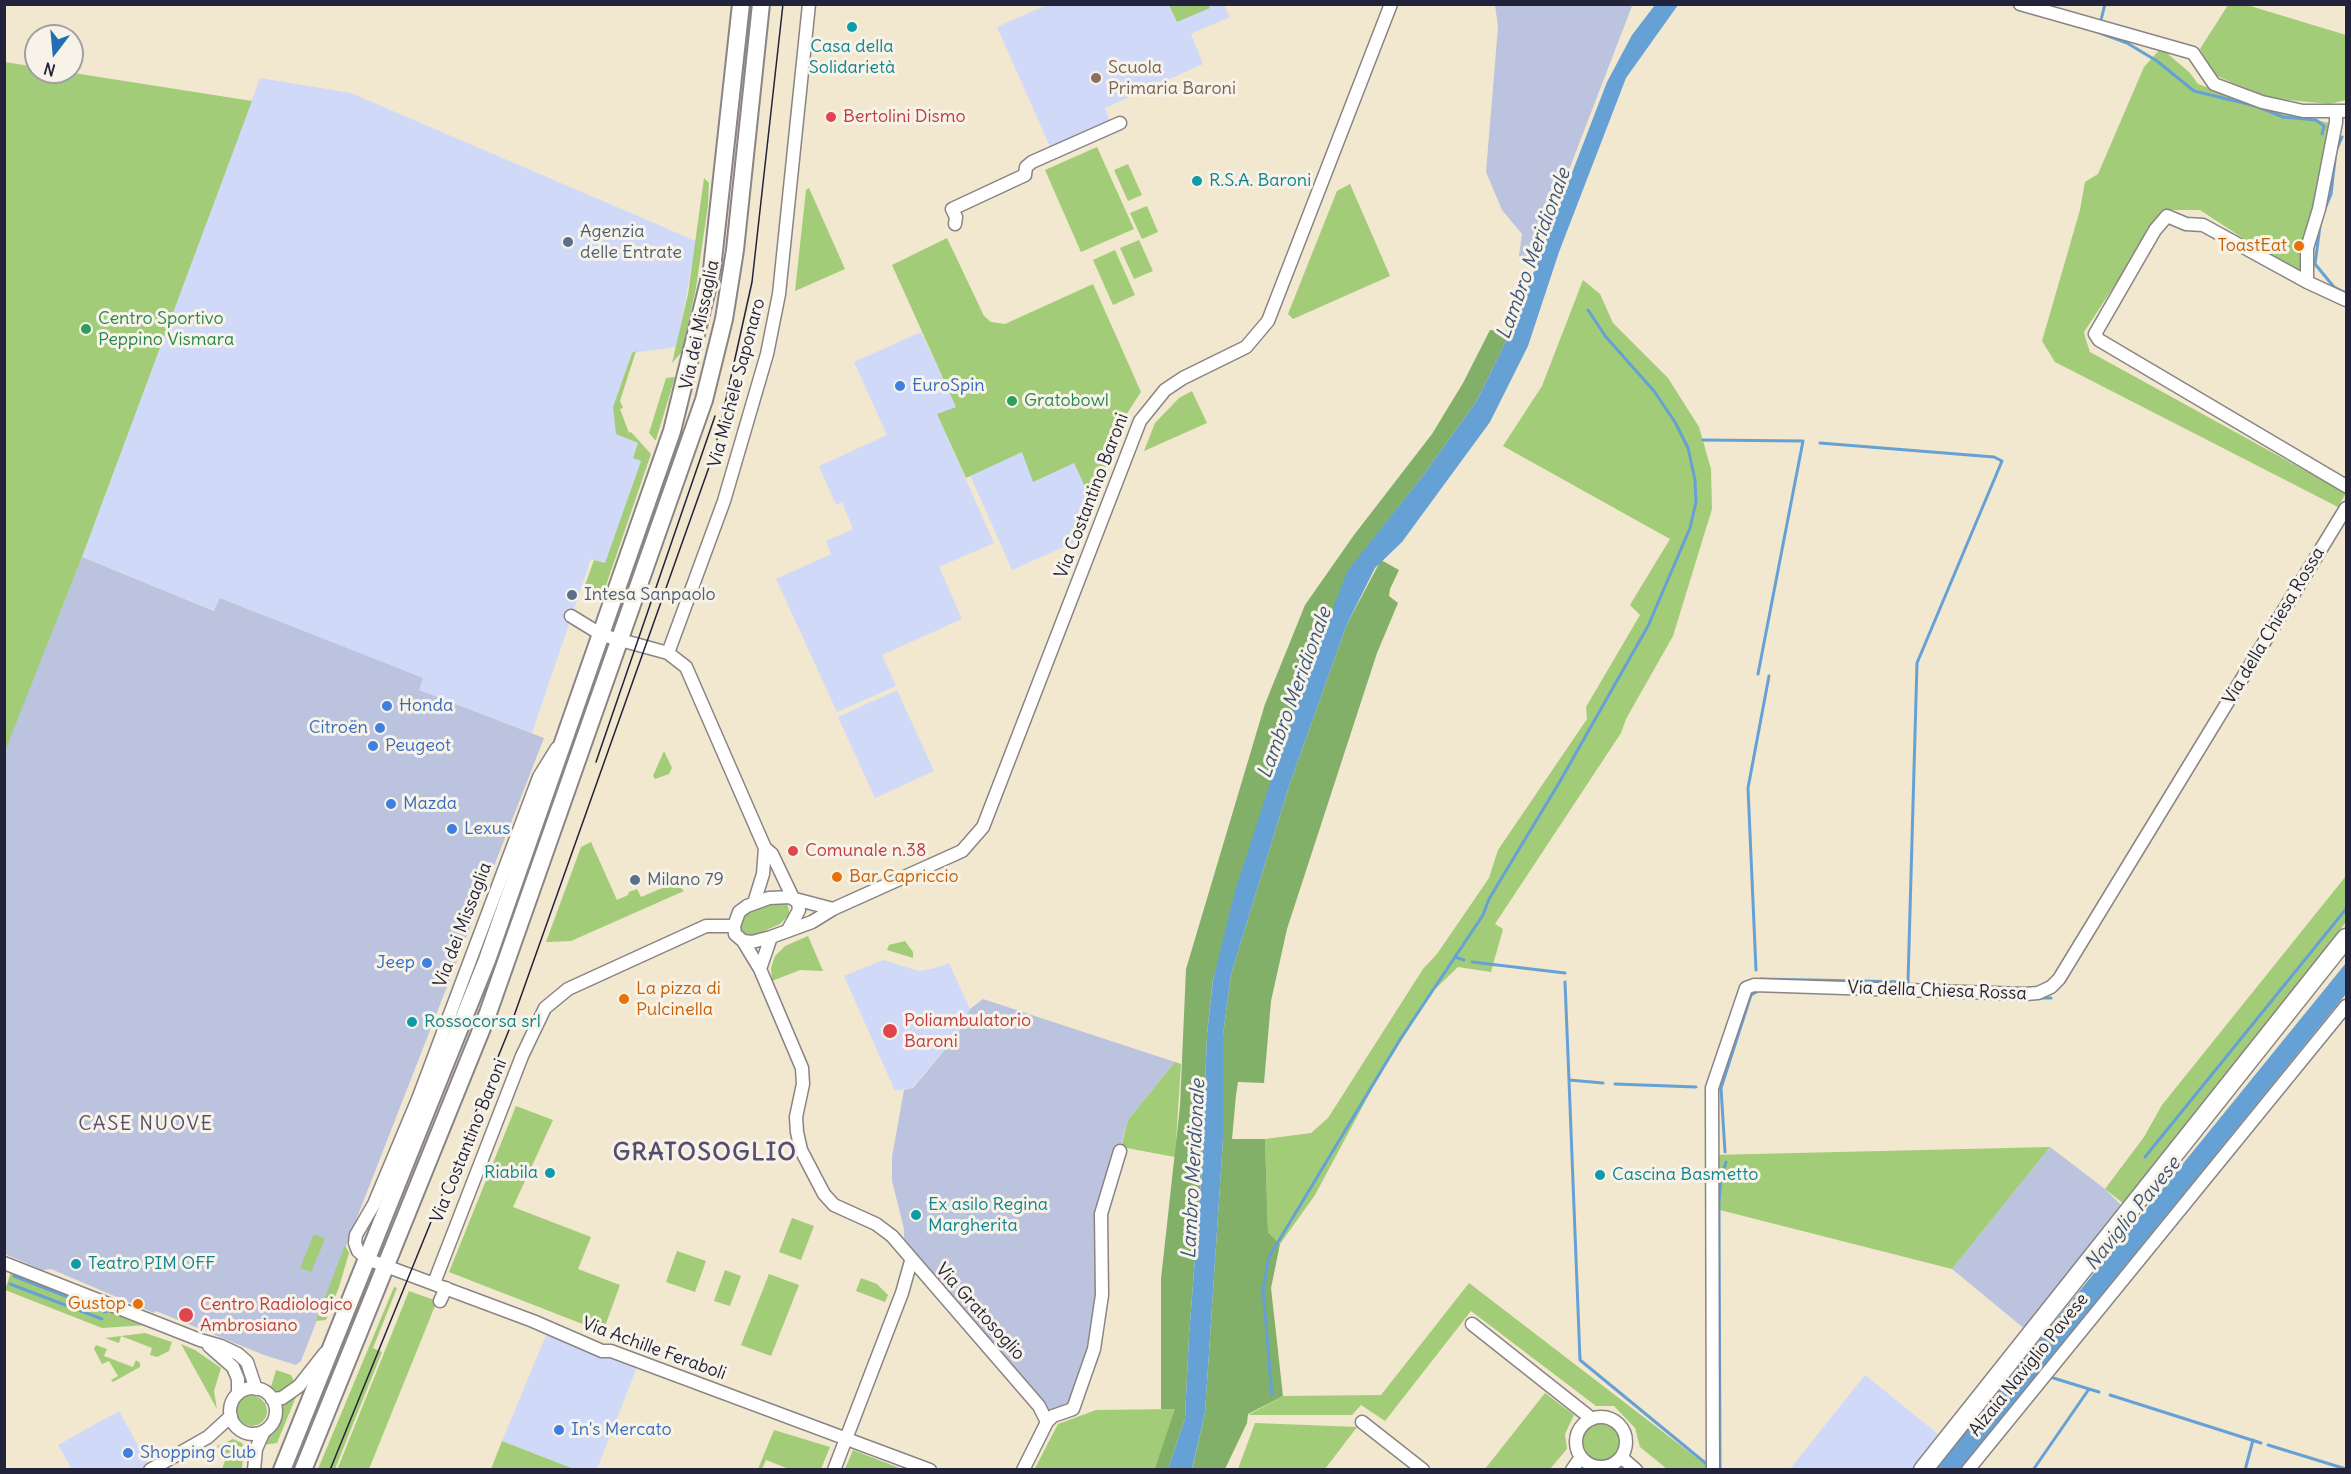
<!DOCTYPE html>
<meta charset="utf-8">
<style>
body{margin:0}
#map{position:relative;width:2351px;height:1474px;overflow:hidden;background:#f2e7cf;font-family:Delius,sans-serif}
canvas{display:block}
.frame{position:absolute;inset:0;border:6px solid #22223b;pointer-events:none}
.north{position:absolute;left:24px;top:24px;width:60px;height:60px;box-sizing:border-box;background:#f7f3e8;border:2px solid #a29fa3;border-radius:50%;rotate:196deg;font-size:16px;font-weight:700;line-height:24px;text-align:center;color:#22223b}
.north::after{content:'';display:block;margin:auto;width:21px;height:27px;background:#1f6fb2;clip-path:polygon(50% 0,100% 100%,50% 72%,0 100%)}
</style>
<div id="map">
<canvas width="2351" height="1474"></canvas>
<div class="frame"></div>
<div class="north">N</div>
</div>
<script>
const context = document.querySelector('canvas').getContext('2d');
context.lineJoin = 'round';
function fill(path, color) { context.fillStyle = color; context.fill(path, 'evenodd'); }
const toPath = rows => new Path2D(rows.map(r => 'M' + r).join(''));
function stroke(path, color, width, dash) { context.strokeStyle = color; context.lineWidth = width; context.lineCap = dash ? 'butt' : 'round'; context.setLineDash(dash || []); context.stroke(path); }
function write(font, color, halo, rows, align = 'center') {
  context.font = font + ' Delius,sans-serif'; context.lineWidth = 6; context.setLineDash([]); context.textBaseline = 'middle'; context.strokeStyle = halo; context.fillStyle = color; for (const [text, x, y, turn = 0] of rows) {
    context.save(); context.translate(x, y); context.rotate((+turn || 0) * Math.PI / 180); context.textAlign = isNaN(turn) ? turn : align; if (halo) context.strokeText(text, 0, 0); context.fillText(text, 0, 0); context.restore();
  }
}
fill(toPath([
 [1049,4,1224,5,1230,17,1191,34,1203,64,1105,108,1111,124,1052,151,997,27],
 [260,78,351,93,696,241,677,347,632,353,613,407,617,429,638,443,641,461,605,563,591,559,532,733,418,690,423,679,221,598,215,611,82,557],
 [921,332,957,408,937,414,994,543,939,567,962,619,882,655,896,686,837,712,776,579,831,554,826,541,853,529,842,502,836,505,819,466,887,435,854,362],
 [1022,452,1074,463,1092,502,1077,541,1012,570,970,475],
 [897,690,934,771,875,798,838,717],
 [883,960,919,971,936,968,949,963,970,1009,958,1034,912,1088,895,1091,844,976],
 [549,1328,639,1362,597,1469,574,1469,502,1441],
 [1865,1375,1938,1434,1911,1469,1790,1469],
 [119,1411,151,1469,72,1469,58,1445]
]), '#d1d9f9');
fill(toPath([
 [1628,5,1632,6,1532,266,1519,256,1522,234,1502,210,1486,172,1498,27,1495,5],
 [82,557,214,611,220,598,423,678,419,690,544,738,301,1361,296,1365,264,1355,156,1311,154,1313,51,1269,42,1270,5,1254,4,751],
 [983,999,1175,1062,1128,1120,1101,1214,1102,1295,1073,1409,1047,1422,904,1241,904,1229,892,1181,892,1157,904,1090,913,1088,958,1034,970,1009],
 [2050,1147,2105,1189,2123,1207,2026,1330,1952,1269]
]), '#bbc3de');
fill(toPath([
 [1169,5,1208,5,1210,8,1177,22],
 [2228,5,2247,5,2346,35,2346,100,2330,104,2267,98,2215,75,2200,49],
 [2161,48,2190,73,2198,84,2255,105,2329,123,2321,164,2319,199,2306,226,2300,270,2296,273,2200,210,2164,210,2084,332,2086,340,2090,352,2346,493,2338,507,2055,362,2042,341,2080,210,2085,182,2098,174,2144,67],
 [5,62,36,67,36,72,67,72,252,101,82,557,5,751],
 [1097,147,1134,229,1081,252,1045,170],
 [1128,164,1142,195,1128,201,1114,170],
 [704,178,709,183,708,205,696,288,682,352,672,363,688,294],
 [1350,184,1390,276,1293,319,1288,314,1337,191],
 [809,188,845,269,795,291,806,190],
 [1147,206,1158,232,1142,239,1130,213],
 [947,238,984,316,991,322,1005,324,1093,284,1141,392,1126,415,1092,502,1074,463,1033,482,1022,452,966,478,937,414,956,407,892,265],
 [1139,240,1153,271,1134,279,1120,248],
 [1115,250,1135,295,1113,305,1093,260],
 [1583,280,1600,294,1613,323,1668,378,1699,427,1711,469,1712,509,1673,636,1626,719,1621,733,1495,924,1503,929,1491,972,1458,967,1433,991,1380,1074,1315,1195,1280,1244,1268,1232,1265,1139,1311,1133,1328,1118,1423,969,1437,954,1489,878,1498,850,1587,719,1586,707,1640,615,1630,605,1670,539,1503,446,1542,386],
 [636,351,620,401,623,408,620,409,629,433,631,432,651,454,601,600,587,595,584,588,594,560,605,563,641,461,633,458,638,443,616,434,613,407,632,353],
 [675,377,656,440,655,440,649,433,666,378],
 [1192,391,1207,423,1144,451,1155,423,1179,398],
 [664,751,672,768,669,774,655,779,653,776],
 [591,842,617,900,628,895,629,892,637,889,641,897,672,884,679,886,684,891,571,941,546,942,581,847],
 [2346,876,2346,922,2124,1204,2105,1189,2144,1137,2162,1105],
 [787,903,790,914,780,924,755,935,741,934,738,922,740,918,759,905],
 [808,936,823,971,800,970,772,981,771,968,775,956,785,946],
 [905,941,913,952,913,958,887,950,889,945],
 [1175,1062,1181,1064,1175,1157,1121,1147,1128,1120],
 [516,1106,553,1120,513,1207,591,1237,578,1269,620,1285,603,1332,449,1272],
 [2050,1147,1952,1269,1712,1208,1712,1155],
 [792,1218,814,1226,801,1260,779,1252],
 [314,1234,325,1239,311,1272,300,1268],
 [345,1245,349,1253,339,1287,326,1320,316,1321],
 [677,1251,706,1261,695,1292,666,1282],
 [725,1270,741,1276,730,1306,714,1301],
 [11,1272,109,1310,147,1325,102,1328,5,1290],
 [769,1274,799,1285,771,1356,741,1345],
 [861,1278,877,1284,888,1295,885,1302,856,1291],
 [1469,1283,1710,1468,1709,1470,1667,1469,1640,1447,1635,1428,1614,1406,1596,1406,1471,1311,1385,1421,1361,1405,1352,1415,1248,1415,1283,1396,1381,1395],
 [394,1287,397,1288,373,1348,382,1352,335,1469,318,1469],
 [409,1291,437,1301,369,1469,337,1470],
 [358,1294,365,1296,295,1469,288,1470],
 [145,1333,172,1342,169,1351,157,1357,150,1355,152,1348,121,1336,119,1343,105,1338],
 [181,1344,195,1350,221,1368,214,1391,217,1409],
 [96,1345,107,1349,104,1356,133,1367,136,1360,140,1363,140,1367,113,1382,111,1380,118,1376,109,1361,102,1364,94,1349],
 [276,1370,291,1375,295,1383,275,1394,271,1387],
 [298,1392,277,1443,263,1445,279,1420,280,1404],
 [1545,1393,1574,1415,1565,1434,1567,1449,1550,1469,1485,1469],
 '237 1411a15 15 0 1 1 30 0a15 15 0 1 1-30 0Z',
 [1176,1409,1154,1469,1034,1470,1058,1424,1096,1410],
 '1583 1441a19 19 0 1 1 38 0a19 19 0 1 1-38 0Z',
 [1255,1423,1357,1427,1325,1469,1238,1469],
 [774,1430,830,1447,821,1469,789,1469,766,1460,762,1469,758,1469],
 [233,1439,242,1443,244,1448,242,1469,222,1469,225,1461,217,1446],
 [502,1441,574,1469,491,1469],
 [853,1450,902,1469,845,1469]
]), '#a3cc78');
fill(toPath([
 [1490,330,1511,331,1476,402,1421,478,1348,571,1213,979,1207,1034,1202,1169,1189,1335,1185,1419,1168,1469,1154,1470,1175,1409,1161,1409,1161,1279,1180,1106,1186,969,1265,704,1305,605,1354,535,1432,434,1463,383],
 [1381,560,1399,570,1390,589,1389,596,1398,603,1377,653,1287,929,1271,1001,1264,1083,1238,1082,1236,1095,1232,1139,1265,1139,1268,1232,1280,1244,1271,1288,1283,1396,1248,1414,1247,1423,1225,1469,1192,1470,1205,1413,1223,1139,1223,1035,1231,974,1289,786,1347,624]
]), '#82b068');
fill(toPath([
 [1655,5,1678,5,1626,78,1559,252,1528,346,1490,422,1402,542,1375,568,1347,624,1289,786,1231,974,1223,1035,1223,1139,1205,1413,1192,1469,1168,1469,1185,1419,1189,1335,1202,1169,1207,1034,1213,980,1235,891,1300,691,1348,570,1421,478,1476,402,1511,331,1607,82,1632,35],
 [2346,963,2346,994,2038,1373,1960,1469,1935,1469]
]), '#66a1d6');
stroke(toPath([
 [2101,20,2105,4],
 [2100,30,2100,33,2127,43,2157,61,2194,91,2256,106,2283,117,2316,120,2324,126,2322,134],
 [2324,211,2331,194,2336,151,2342,137],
 [2320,226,2315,264,2334,287,2346,293],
 [1703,440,1803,441,1758,674],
 [1455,957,1464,960],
 [1472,962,1565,973],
 [1756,970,1748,788,1769,676],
 [1761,979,1908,982,1917,663,2002,461,1994,457,1820,443],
 [1565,982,1569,1080,1603,1083],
 [2039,998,2051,998],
 [1569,1080,1580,1360,1709,1466],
 [1615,1084,1696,1087],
 [1725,1152,1721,1088,1751,995,1760,990],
 [2145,1157,2346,909],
 [14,1276,106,1312],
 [10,1284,102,1319],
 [2089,1389,2099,1392],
 [1272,1395,1263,1289,1269,1257,1401,1038,1483,915,1489,899,1559,783,1648,626,1690,528,1696,502,1695,480,1688,448,1675,422,1654,391,1606,337,1588,310],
 [2110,1395,2261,1443],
 [2268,1445,2346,1469],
 [1720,1470,1719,1203,1721,1178,1726,1162],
 [2033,1470,2089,1389,2050,1377],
 [2245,1470,2253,1440]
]), '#66a1d6', 3);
const minor = toPath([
 [2020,4,2193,53,2214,84,2262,102,2303,111,2346,111],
 [955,224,956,217,952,209,1025,175,1026,167,1032,162,1120,123],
 [2307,282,2307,248,2319,209,2336,122,2336,112],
 [2346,300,2307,282,2203,225,2186,224,2167,216,2155,230,2095,334,2099,340,2346,486],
 [571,616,602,635,668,653,686,667,765,848,772,854,793,898],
 [668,653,724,501,767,354,779,294,809,4],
 [557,748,539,777,418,1099,374,1204,356,1235,355,1243,358,1251,367,1259,533,1321,602,1351,611,1351,930,1470],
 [795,899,833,909],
 [754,903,763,874,765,848],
 [788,930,799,910,798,902,790,897,769,898,747,906,739,912,734,926,735,934,743,941,760,969,802,1068,803,1084,796,1117,797,1132,801,1150,824,1194,834,1205,876,1224,892,1236,1039,1406,1047,1422],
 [743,941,752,942,771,937],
 [760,969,771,937,812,922,833,909,962,851,983,827,1140,421,1165,390,1183,378,1246,347,1268,321,1391,4],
 [4,1263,200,1340,221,1346,238,1354,247,1362,256,1389],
 [434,1283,522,1056,545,1008,568,989,706,926,734,926],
 [440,1301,446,1288],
 [1472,1324,1592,1419],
 [209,1346,233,1367,238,1379,238,1394],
 '230 1411a23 23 0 1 1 46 0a23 23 0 1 1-46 0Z',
 [272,1399,282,1398,299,1386,325,1353],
 '1576 1442a25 25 0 1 1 50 0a25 25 0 1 1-50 0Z',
 [1362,1422,1423,1470],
 [1621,1457,1636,1470],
 [150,1470,208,1437,231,1416],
 [254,1470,256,1449,264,1431],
 [834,1470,902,1293,911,1261],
 [1023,1470,1047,1422,1053,1416,1073,1409,1094,1349,1102,1295,1101,1214,1120,1151],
 [1572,1470,1581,1457],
 [1713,1470,1712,1088,1746,988,1754,985,2025,994,2038,993,2051,987,2059,979,2346,508],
 [1968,1470,2346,1006]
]);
const secondary = toPath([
 [282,1470,487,960,672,431,712,269,741,4],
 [303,1470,488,1013,704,400,724,319,735,250,761,4]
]);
const primary = toPath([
 [1923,1470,2346,938]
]);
stroke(minor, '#8a8485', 15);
stroke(secondary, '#8a8485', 20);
stroke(primary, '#8a8485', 21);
stroke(minor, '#fff', 12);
stroke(secondary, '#fff', 16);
stroke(primary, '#fff', 18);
stroke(toPath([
 [596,762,715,416],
 [330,1470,509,1030,714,453,752,282,783,4]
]), '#22223b', 1.5);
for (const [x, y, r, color] of [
 [852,27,6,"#0f9aa8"],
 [1096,78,6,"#8d6e63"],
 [831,117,6,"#e0444e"],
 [1197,181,6,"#0f9aa8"],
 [568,242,6,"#5c6f8a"],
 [2299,246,6,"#e8710a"],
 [86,329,6,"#2e9e5b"],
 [900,386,6,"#3f7fe0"],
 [1012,401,6,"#2e9e5b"],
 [572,595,6,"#5c6f8a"],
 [387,706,6,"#3f7fe0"],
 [380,728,6,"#3f7fe0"],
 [373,746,6,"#3f7fe0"],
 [391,804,6,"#3f7fe0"],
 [452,829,6,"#3f7fe0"],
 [793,851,6,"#e0444e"],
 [837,877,6,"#e8710a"],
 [635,880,6,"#5c6f8a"],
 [427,963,6,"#3f7fe0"],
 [624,999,6,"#e8710a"],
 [412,1022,6,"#0f9aa8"],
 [890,1031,8,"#e0444e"],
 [550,1173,6,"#0f9aa8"],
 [1600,1175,6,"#0f9aa8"],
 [916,1215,6,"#0f9aa8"],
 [76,1264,6,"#0f9aa8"],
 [138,1304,6,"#e8710a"],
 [186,1315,8,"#e0444e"],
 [559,1430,6,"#3f7fe0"],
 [128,1453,6,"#3f7fe0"]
]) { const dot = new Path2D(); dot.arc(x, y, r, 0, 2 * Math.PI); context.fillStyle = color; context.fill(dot); stroke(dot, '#f7f3e8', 2); }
write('18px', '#0d838f', '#f7f3e8', [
 ["Casa della",852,47,"center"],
 ["Solidarietà",852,68,"center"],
 ["R.S.A. Baroni",1209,181],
 ["Rossocorsa srl",424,1022],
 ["Riabila",538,1173,"right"],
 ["Cascina Basmetto",1612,1175],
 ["Ex asilo Regina",928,1205],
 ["Margherita",928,1226],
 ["Teatro PIM OFF",88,1264]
], 'left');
write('18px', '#785e54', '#f7f3e8', [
 ["Scuola",1108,68],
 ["Primaria Baroni",1108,89]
], 'left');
write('18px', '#be3a42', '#f7f3e8', [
 ["Bertolini Dismo",843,117],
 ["Comunale n.38",805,851],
 ["Poliambulatorio",904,1021],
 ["Baroni",904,1042],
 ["Centro Radiologico",200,1305],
 ["Ambrosiano",200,1326]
], 'left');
write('18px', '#4e5e75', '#f7f3e8', [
 ["Agenzia",580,232],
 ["delle Entrate",580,253],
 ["Intesa Sanpaolo",584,595],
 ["Milano 79",647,880]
], 'left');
write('18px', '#c56008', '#f7f3e8', [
 ["ToastEat",2287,246],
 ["Bar Capriccio",849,877,"left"],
 ["La pizza di",636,989,"left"],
 ["Pulcinella",636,1010,"left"],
 ["Gustop",126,1304]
], 'right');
write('18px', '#27864d', '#f7f3e8', [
 ["Centro Sportivo",98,319],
 ["Peppino Vismara",98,340],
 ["Gratobowl",1024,401]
], 'left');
write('18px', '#22223b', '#f7f3e8', [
 ["Via dei Missaglia",700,325,-78],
 ["Via Michele Saponaro",737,383,-75],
 ["Via Costantino Baroni",1092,496,-69],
 ["Via della Chiesa Rossa",2274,626,-59],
 ["Via dei Missaglia",463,925,-69],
 ["Via della Chiesa Rossa",1937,991,2],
 ["Via Costantino Baroni",469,1141,-68],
 ["Via Gratosoglio",980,1312,48],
 ["Via Achille Feraboli",654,1349,20],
 ["Alzaia Naviglio Pavese",2029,1365,-51]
]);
write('18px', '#366cbe', '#f7f3e8', [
 ["EuroSpin",912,386],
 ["Honda",399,706],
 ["Citroën",368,728,"right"],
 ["Peugeot",385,746],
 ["Mazda",403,804],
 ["Lexus",464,829],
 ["Jeep",415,963,"right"],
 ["In's Mercato",571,1430],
 ["Shopping Club",140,1453]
], 'left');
write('italic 20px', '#3d5579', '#f7f3e8', [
 ["Lambro Meridionale",1534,254,-70],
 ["Lambro Meridionale",1295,693,-70],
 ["Lambro Meridionale",1194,1169,-87],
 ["Naviglio Pavese",2133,1214,-51]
]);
context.letterSpacing = '1.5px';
write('20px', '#584d70', '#f7f3e8', [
 ["CASE NUOVE",146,1124]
]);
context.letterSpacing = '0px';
context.letterSpacing = '1.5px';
write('bold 24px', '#584d70', '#f7f3e8', [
 ["GRATOSOGLIO",705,1153]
]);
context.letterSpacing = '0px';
</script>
